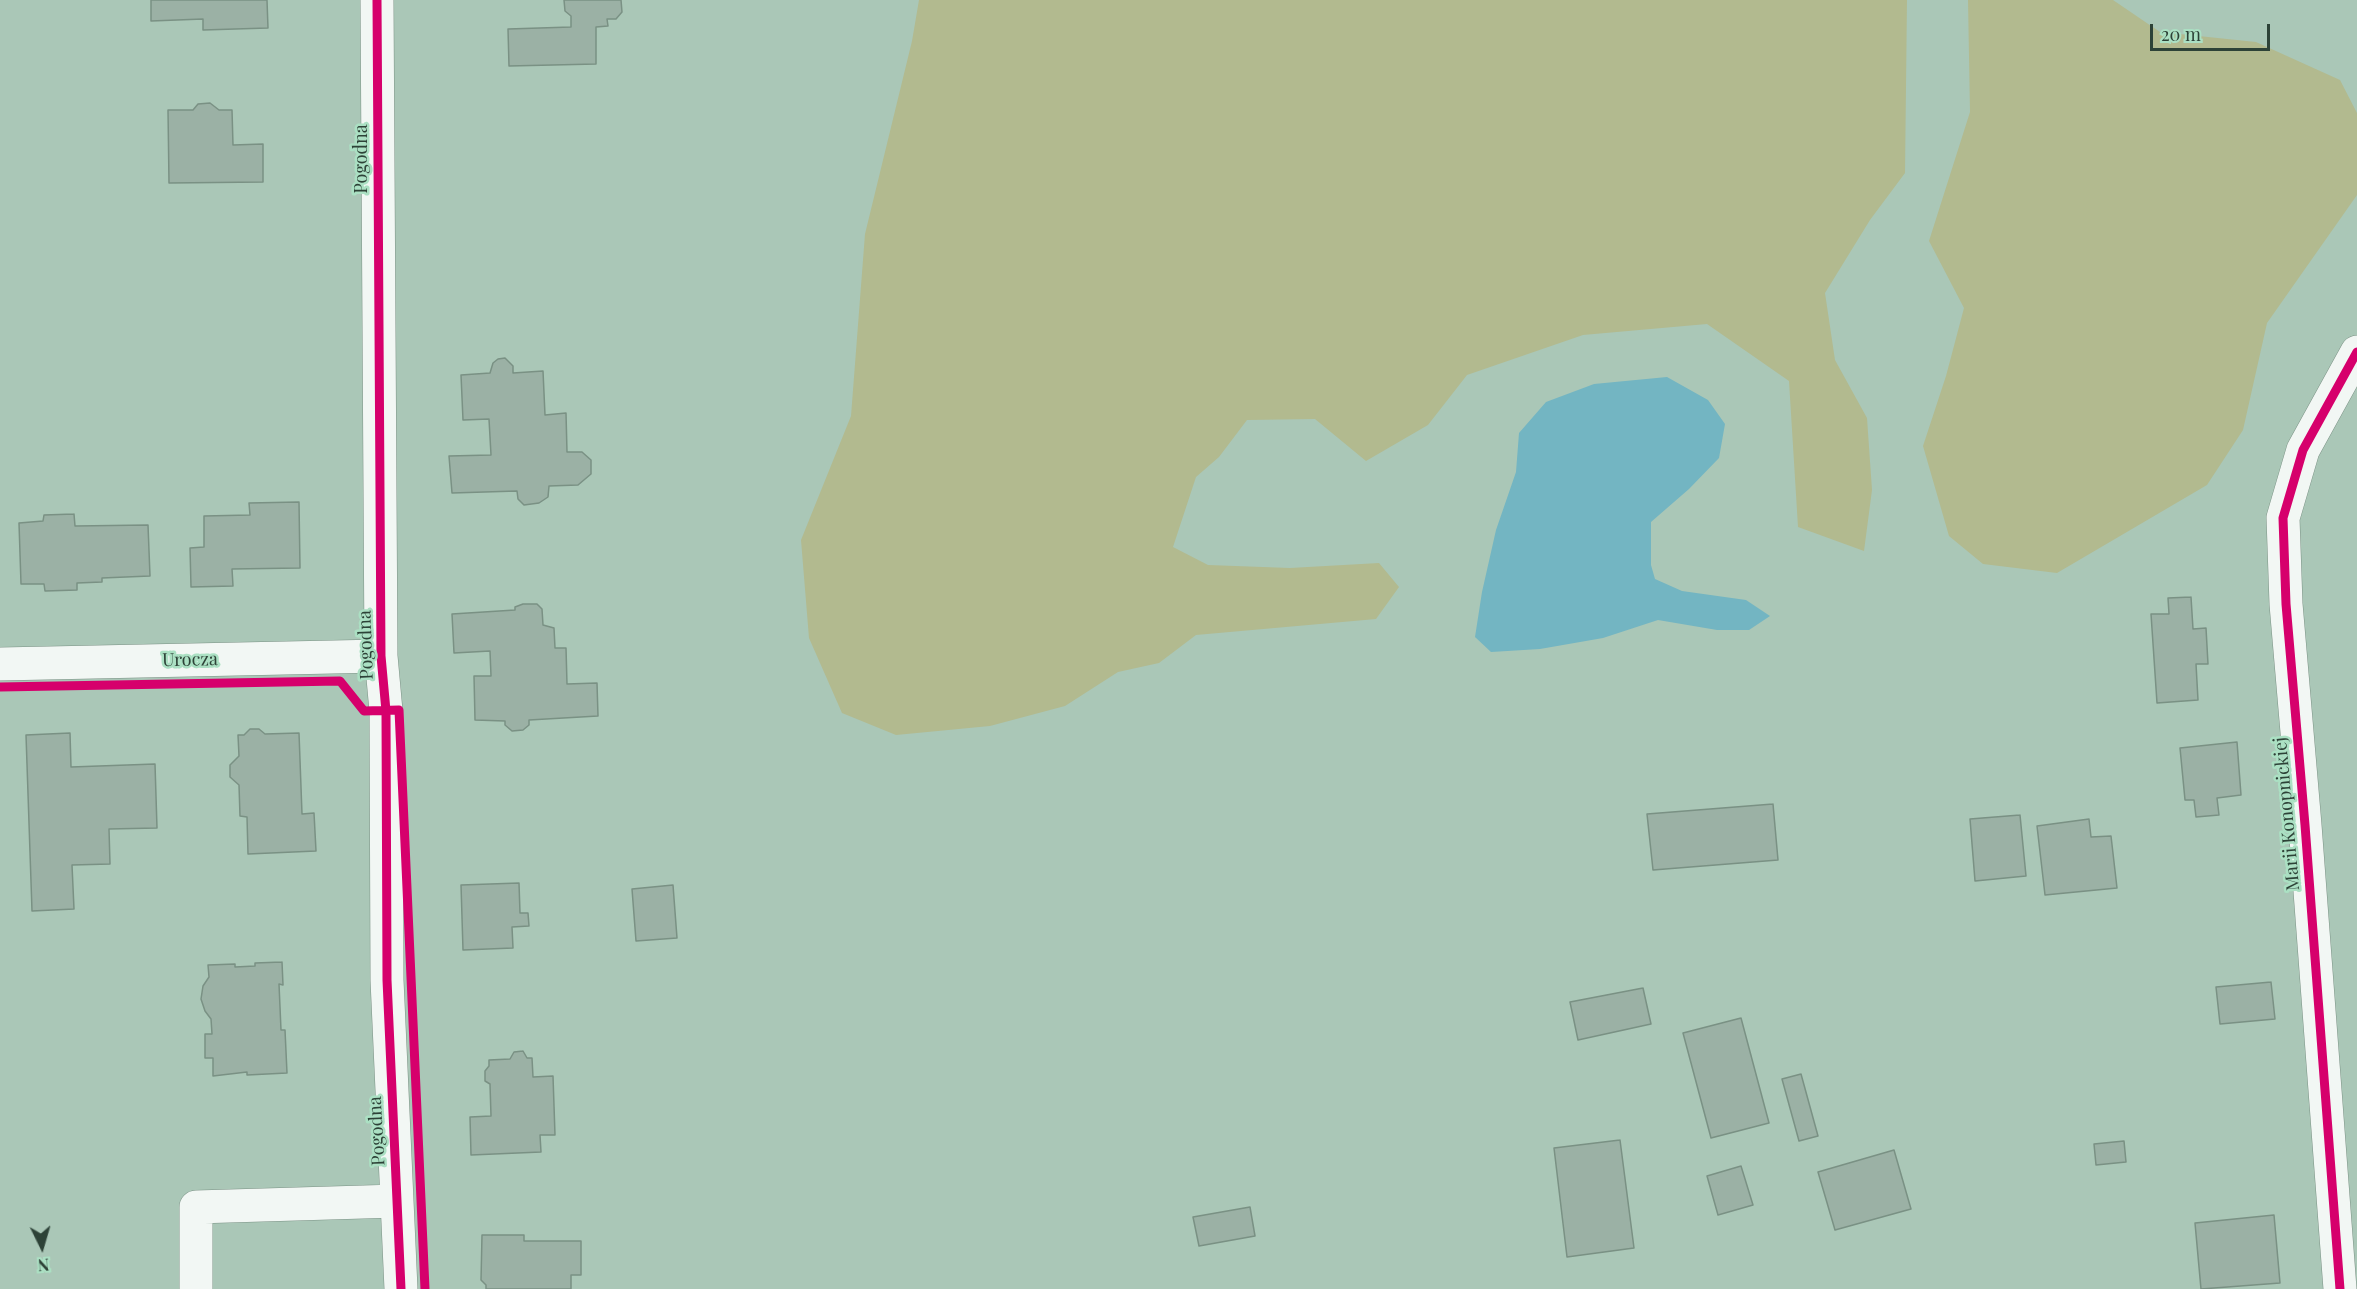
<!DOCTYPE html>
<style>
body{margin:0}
#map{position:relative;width:2357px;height:1289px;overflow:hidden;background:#aac7b7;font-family:"Playfair Display",serif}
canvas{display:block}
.north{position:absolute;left:12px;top:1217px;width:60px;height:60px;-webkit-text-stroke:4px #abe0c3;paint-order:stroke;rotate:175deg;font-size:16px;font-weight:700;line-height:24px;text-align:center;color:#2d4237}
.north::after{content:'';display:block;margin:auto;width:21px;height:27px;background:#2d4237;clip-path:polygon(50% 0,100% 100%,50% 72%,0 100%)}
.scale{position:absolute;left:2150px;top:24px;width:120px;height:27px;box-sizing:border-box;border:3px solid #2d4237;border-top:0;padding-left:8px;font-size:18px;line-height:21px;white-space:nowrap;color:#2d4237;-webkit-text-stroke:4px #abe0c3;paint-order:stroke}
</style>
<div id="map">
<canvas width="2357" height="1289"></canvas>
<div class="north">N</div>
<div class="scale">20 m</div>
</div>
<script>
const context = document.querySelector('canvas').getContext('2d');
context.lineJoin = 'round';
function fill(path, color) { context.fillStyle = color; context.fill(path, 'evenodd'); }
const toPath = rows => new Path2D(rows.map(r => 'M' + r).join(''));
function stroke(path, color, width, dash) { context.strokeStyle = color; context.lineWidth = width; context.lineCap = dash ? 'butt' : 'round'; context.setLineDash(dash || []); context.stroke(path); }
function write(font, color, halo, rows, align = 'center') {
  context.font = font + ' "Playfair Display",serif'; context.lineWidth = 5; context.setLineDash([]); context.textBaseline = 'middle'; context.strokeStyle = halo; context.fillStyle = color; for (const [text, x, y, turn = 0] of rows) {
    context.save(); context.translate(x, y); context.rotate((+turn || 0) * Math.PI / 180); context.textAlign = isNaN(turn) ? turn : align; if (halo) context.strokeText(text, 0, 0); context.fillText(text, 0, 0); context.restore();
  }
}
fill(toPath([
 [919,0,1907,0,1905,173,1870,220,1825,293,1835,360,1867,418,1872,490,1864,551,1798,527,1789,381,1707,324,1583,335,1467,375,1428,425,1366,461,1315,419,1247,420,1219,457,1196,477,1173,547,1208,565,1290,568,1379,563,1399,587,1376,619,1196,635,1159,663,1118,672,1065,706,990,726,896,735,842,713,809,638,801,540,851,416,865,234,912,41],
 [1968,0,2113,0,2160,32,2256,42,2340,80,2357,113,2357,195,2267,323,2243,430,2207,485,2057,573,1983,564,1949,536,1923,446,1946,376,1964,308,1929,241,1970,112]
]), '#b2ba8f');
fill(toPath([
 [1667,377,1708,400,1725,424,1719,458,1689,489,1651,522,1651,565,1655,579,1682,591,1746,600,1770,616,1749,630,1717,630,1658,620,1603,638,1540,649,1491,652,1475,637,1482,592,1496,530,1516,472,1519,433,1546,402,1594,384]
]), '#73b5c2');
const building = toPath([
 [151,0,267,0,268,28,203,30,203,19,151,21,151,0],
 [564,0,621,0,622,12,616,19,607,19,608,26,596,27,596,64,509,66,508,29,571,27,571,16,565,11,564,0],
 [210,103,219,110,232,110,233,145,263,144,263,182,169,183,168,110,193,110,198,104,210,103],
 [505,358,513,366,513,373,543,371,545,415,566,413,567,452,582,452,591,460,591,474,578,485,549,486,548,497,539,503,524,505,518,499,517,491,452,493,449,456,491,455,489,419,463,420,461,375,490,373,493,363,498,359,505,358],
 [299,502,300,568,232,569,233,586,191,587,190,548,204,547,204,516,250,515,249,503,299,502],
 [74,514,75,526,148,525,150,576,102,578,102,582,77,583,77,590,45,591,44,584,21,584,19,523,43,521,44,515,74,514],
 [2191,597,2193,629,2206,628,2208,664,2196,664,2198,700,2157,703,2151,614,2169,614,2168,598,2191,597],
 [523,604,537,604,542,609,543,625,554,628,555,648,566,648,567,684,597,683,598,716,529,720,529,725,523,730,512,731,505,725,505,721,475,720,474,676,491,676,490,651,454,653,452,614,515,610,515,607,523,604],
 [250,729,259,729,265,734,299,733,302,814,314,813,316,851,248,854,247,817,240,816,239,785,230,777,230,765,239,756,238,735,244,735,250,729],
 [70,733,71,767,155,764,157,828,109,829,110,864,72,865,74,909,32,911,26,735,70,733],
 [2237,742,2241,795,2217,798,2219,815,2196,817,2194,800,2185,800,2180,748,2237,742],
 [1773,804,1778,860,1653,870,1647,814,1773,804],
 [2020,815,2026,876,1975,881,1970,819,2020,815],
 [2089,819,2091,837,2111,836,2117,888,2045,895,2037,826,2089,819],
 [519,883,520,913,528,913,529,926,512,927,513,948,463,950,461,885,519,883],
 [673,885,677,938,636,941,632,889,673,885],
 [282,962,283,985,279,984,281,1030,285,1030,287,1073,247,1075,247,1072,213,1076,213,1058,205,1058,205,1034,212,1034,211,1019,205,1011,201,999,203,986,209,977,208,965,235,964,235,967,255,966,255,963,282,962],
 [2271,982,2275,1019,2220,1024,2216,987,2271,982],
 [1643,988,1651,1024,1578,1040,1570,1002,1643,988],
 [1741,1018,1769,1123,1711,1138,1683,1033,1741,1018],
 [523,1051,527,1058,532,1058,533,1077,553,1076,555,1135,540,1135,541,1152,471,1155,470,1117,491,1116,490,1084,485,1081,485,1071,489,1066,489,1060,510,1059,514,1052,523,1051],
 [1801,1074,1818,1136,1799,1141,1782,1079,1801,1074],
 [1620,1140,1634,1248,1567,1257,1554,1148,1620,1140],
 [2124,1141,2126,1162,2096,1165,2094,1144,2124,1141],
 [1894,1150,1911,1209,1835,1230,1818,1172,1894,1150],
 [1741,1166,1753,1205,1718,1215,1707,1176,1741,1166],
 [1250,1207,1255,1236,1199,1246,1193,1217,1250,1207],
 [2274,1215,2280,1283,2201,1289,2195,1223,2274,1215],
 [482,1235,524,1235,524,1241,581,1241,581,1275,571,1275,571,1289,486,1289,486,1285,481,1280,482,1235]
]);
fill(building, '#9bb1a5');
stroke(building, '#7a9184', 1.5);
const minor = toPath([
 [377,0,381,656,386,711,387,980,401,1289],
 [0,664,381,656],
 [196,1289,196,1207,397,1201],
 [2340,1289,2305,825,2286,604,2283,518,2303,450,2357,352]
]);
stroke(minor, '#7a9184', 34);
stroke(minor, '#f2f7f4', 33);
stroke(toPath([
 [377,0,381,656,386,711,387,980,401,1289],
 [0,687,340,681,364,711,399,710,425,1289],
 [2340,1289,2305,825,2286,604,2283,518,2303,450,2357,352]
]), '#d6006c', 9);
write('18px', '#2d4237', '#abe0c3', [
 ["Pogodna",361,159,-90],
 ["Pogodna",366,645,-92],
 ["Urocza",190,660,-1],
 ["Marii Konopnickiej",2287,814,-95],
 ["Pogodna",377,1131,-93]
]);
</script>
